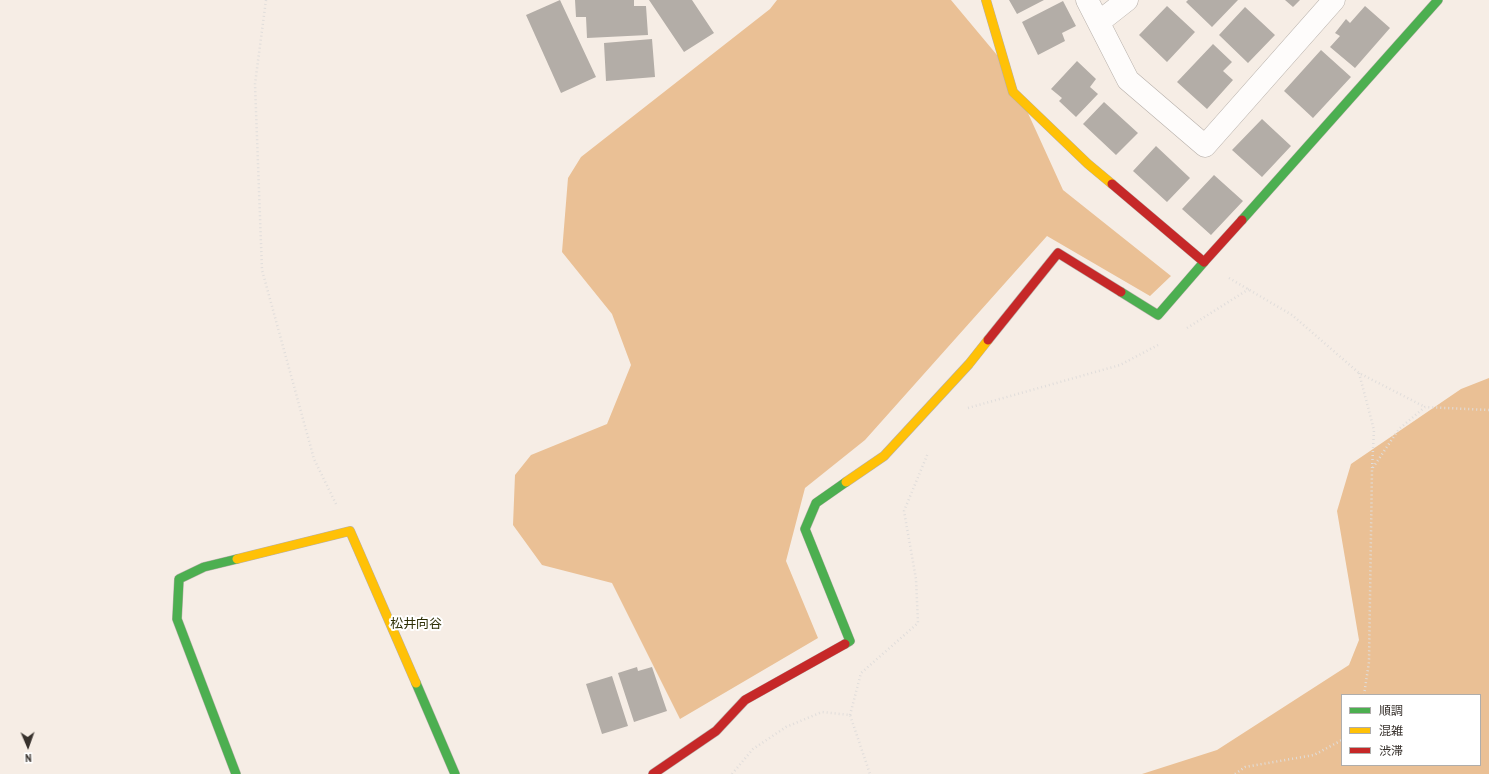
<!DOCTYPE html>
<meta charset="utf-8">
<style>
body{margin:0}
#map{position:relative;width:1489px;height:774px;overflow:hidden;background:#f6ede5;font-family:"Archivo Narrow","Noto Sans JP",sans-serif}
canvas{display:block}
.legend{position:absolute;left:1341px;top:694px;width:140px;height:72px;box-sizing:border-box;background:#fff;border:1px solid #afadab;margin:0;padding:5px 7px;list-style:none;font-size:12px;color:#37312c}
.legend li{display:flex;align-items:center;gap:8px;height:20px}
.legend b{width:20px;border:1px solid #afadab}
.north{position:absolute;left:8px;top:726px;width:40px;height:40px;-webkit-text-stroke:3px #fff;paint-order:stroke;rotate:178deg;font-size:11px;font-weight:700;line-height:16px;text-align:center;color:#37312c}
.north::after{content:'';display:block;margin:auto;width:14px;height:18px;background:#37312c;clip-path:polygon(50% 0,100% 100%,50% 72%,0 100%)}
</style>
<div id="map">
<canvas width="1489" height="774"></canvas>
<ul class="legend">
<li><b style="height:5px;background:#4caf50"></b>順調</li>
<li><b style="height:5px;background:#ffc107"></b>混雑</li>
<li><b style="height:5px;background:#c62828"></b>渋滞</li>
</ul>
<div class="north">N</div>
</div>
<script>
const context = document.querySelector('canvas').getContext('2d');
context.lineJoin = 'round';
function fill(path, color) { context.fillStyle = color; context.fill(path, 'evenodd'); }
const toPath = rows => new Path2D(rows.map(r => 'M' + r).join(''));
function stroke(path, color, width, dash) { context.strokeStyle = color; context.lineWidth = width; context.lineCap = dash ? 'butt' : 'round'; context.setLineDash(dash || []); context.stroke(path); }
function write(font, color, halo, rows, align = 'center') {
  context.font = font + ' "Archivo Narrow","Noto Sans JP",sans-serif'; context.lineWidth = 4; context.setLineDash([]); context.textBaseline = 'middle'; context.strokeStyle = halo; context.fillStyle = color; for (const [text, x, y, turn = 0] of rows) {
    context.save(); context.translate(x, y); context.rotate((+turn || 0) * Math.PI / 180); context.textAlign = isNaN(turn) ? turn : align; if (halo) context.strokeText(text, 0, 0); context.fillText(text, 0, 0); context.restore();
  }
}
fill(toPath([
 [777,0,951,0,1007,67,1063,190,1171,276,1150,296,1047,236,865,440,805,488,786,561,818,638,680,719,612,583,542,565,513,525,515,475,531,455,607,424,631,365,612,314,562,252,568,178,581,157,770,9],
 [1489,378,1489,774,1142,774,1217,750,1349,665,1359,640,1337,511,1351,464,1461,389],
 [1342,695,1480,695,1480,765,1342,765]
]), '#eac095');
fill(toPath([
 [560,0,596,77,561,93,526,15],
 [575,0,634,0,634,6,646,6,648,35,587,38,586,17,576,17],
 [649,0,692,0,714,33,684,52],
 [1009,0,1044,0,1017,14],
 [1188,0,1238,0,1212,27,1186,2],
 [1285,0,1300,0,1293,7],
 [1063,1,1076,26,1062,33,1065,41,1038,55,1022,22],
 [1167,6,1195,32,1167,62,1139,35],
 [1365,6,1390,28,1355,68,1330,47,1340,36,1335,33,1346,19,1350,23],
 [1245,7,1275,35,1248,63,1219,35],
 [652,39,655,77,606,81,604,43],
 [1213,44,1232,62,1223,71,1233,80,1207,109,1177,82],
 [1321,50,1351,77,1313,118,1284,91],
 [1077,61,1096,79,1090,87,1098,94,1076,117,1059,101,1062,98,1051,89],
 [1104,102,1138,133,1116,155,1083,124],
 [1262,119,1291,146,1262,177,1232,150],
 [1156,146,1190,178,1167,202,1133,171],
 [1214,175,1243,201,1211,235,1182,209],
 [637,667,638,671,652,667,667,711,634,722,618,673],
 [612,676,628,726,602,734,586,684]
]), '#b3ada7');
const street = toPath([
 [1087,0,1128,80,1205,146,1334,0],
 [1099,22,1127,0]
]);
const fast = toPath([
 [1242,220,1438,0],
 [1121,292,1158,315,1204,262],
 [845,644,850,641,805,529,816,503,846,482],
 [416,683,455,774],
 [236,774,177,619,179,579,204,567,237,559]
]);
const slow = toPath([
 [986,0,1013,92,1088,164,1112,184],
 [846,482,884,456,969,364,988,340],
 [237,559,350,531,416,683]
]);
const jam = toPath([
 [1112,184,1204,262,1242,220],
 [988,340,1058,253,1121,292],
 [653,774,716,731,745,700,845,644]
]);
stroke(street, '#b6afa9', 23);
stroke(fast, '#b6afa9', 10);
stroke(slow, '#b6afa9', 10);
stroke(jam, '#b6afa9', 10);
stroke(toPath([
 [266,0,255,84,262,270,314,459,336,504],
 [1229,278,1292,315,1359,373,1425,407],
 [1187,328,1249,289],
 [1359,373,1374,430,1372,469],
 [968,408,1120,365,1158,345],
 [1364,695,1369,662,1372,469,1399,429,1425,407,1489,410],
 [850,715,861,673,918,623,916,579,904,511,928,453],
 [732,774,753,749,786,727,822,712,850,715,870,774],
 [1235,774,1245,767,1314,755,1342,740]
]), '#e0dddb', 2.5, [1, 3]);
stroke(street, '#fefcfb', 22);
stroke(fast, '#4caf50', 9);
stroke(slow, '#ffc107', 9);
stroke(jam, '#c62828', 9);
write('13px', '#2d2f05', '#fff', [
 ["松井向谷",416,625]
]);
</script>
